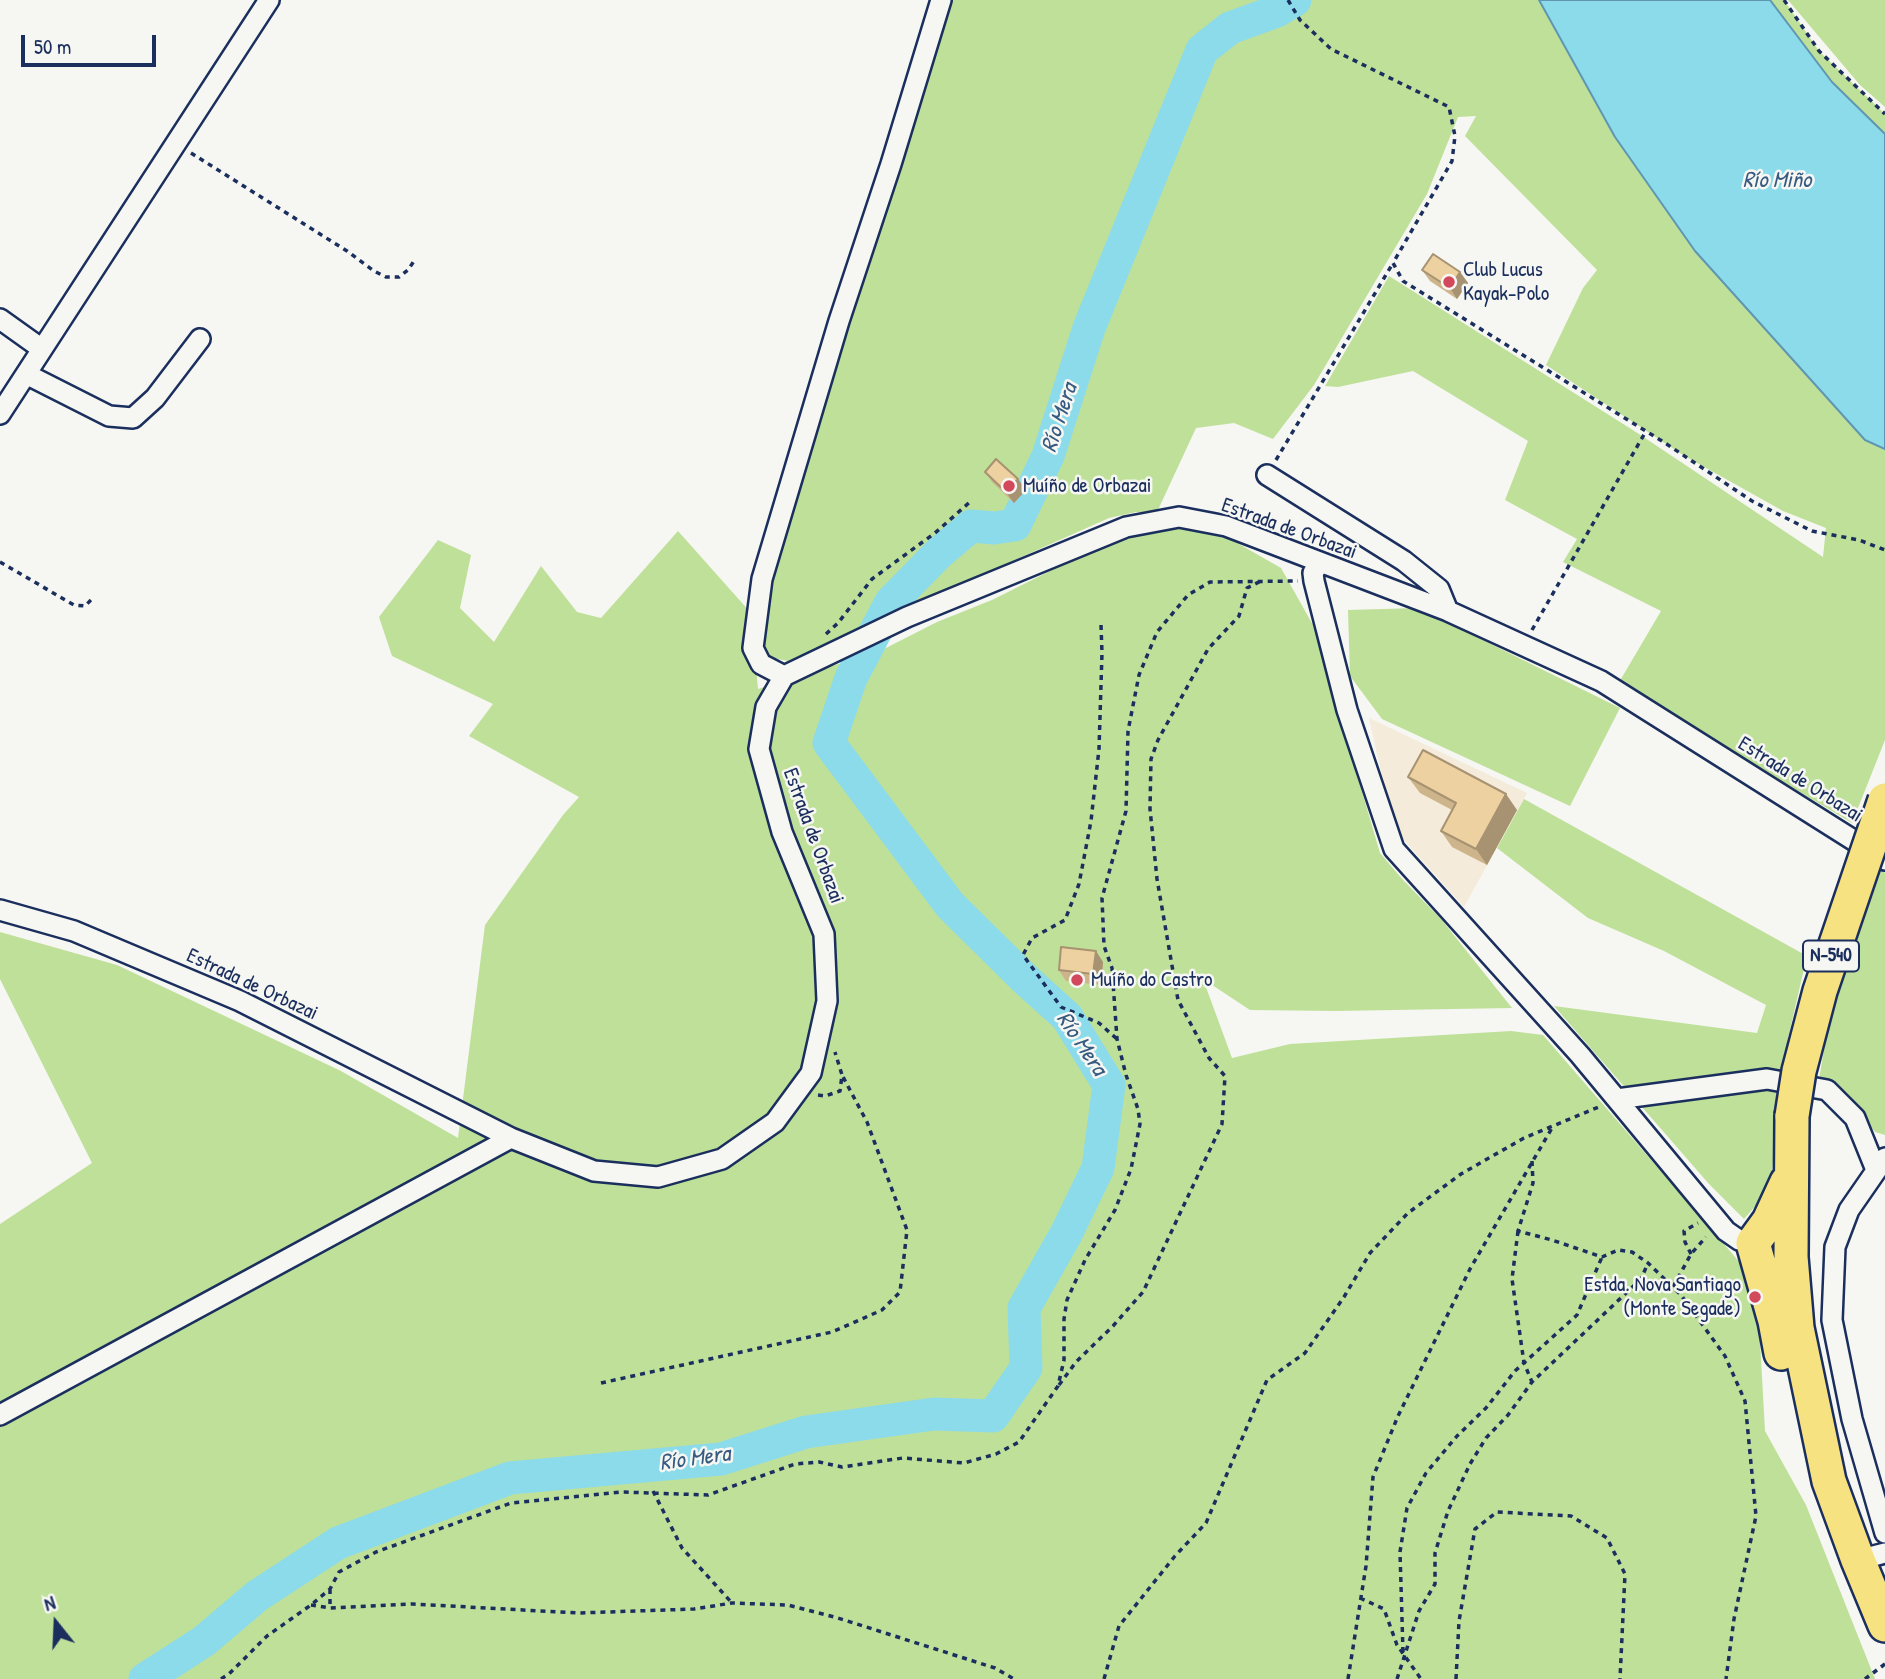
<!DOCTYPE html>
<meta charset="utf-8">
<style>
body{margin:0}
#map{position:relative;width:1885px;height:1679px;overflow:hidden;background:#f6f6f2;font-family:"Patrick Hand",sans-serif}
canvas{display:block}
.north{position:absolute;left:21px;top:1588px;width:70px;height:70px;-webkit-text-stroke:5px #f6f6f2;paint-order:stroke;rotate:342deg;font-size:19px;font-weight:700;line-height:28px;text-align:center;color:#1b2f5e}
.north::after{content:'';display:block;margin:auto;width:24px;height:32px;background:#1b2f5e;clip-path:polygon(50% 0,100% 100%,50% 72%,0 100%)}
.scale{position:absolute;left:21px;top:35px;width:135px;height:32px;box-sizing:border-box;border:4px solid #1b2f5e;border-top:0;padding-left:9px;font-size:21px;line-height:24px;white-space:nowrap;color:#1b2f5e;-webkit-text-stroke:5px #f6f6f2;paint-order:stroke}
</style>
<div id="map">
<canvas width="1885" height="1679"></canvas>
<div class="north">N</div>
<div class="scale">50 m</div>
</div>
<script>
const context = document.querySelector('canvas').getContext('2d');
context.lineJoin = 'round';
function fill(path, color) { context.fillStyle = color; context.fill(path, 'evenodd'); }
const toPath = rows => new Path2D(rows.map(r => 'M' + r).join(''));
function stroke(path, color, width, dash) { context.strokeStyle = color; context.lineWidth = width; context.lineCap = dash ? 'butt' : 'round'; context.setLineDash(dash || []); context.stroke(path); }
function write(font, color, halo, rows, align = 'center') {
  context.font = font + ' "Patrick Hand",sans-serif'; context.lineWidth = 5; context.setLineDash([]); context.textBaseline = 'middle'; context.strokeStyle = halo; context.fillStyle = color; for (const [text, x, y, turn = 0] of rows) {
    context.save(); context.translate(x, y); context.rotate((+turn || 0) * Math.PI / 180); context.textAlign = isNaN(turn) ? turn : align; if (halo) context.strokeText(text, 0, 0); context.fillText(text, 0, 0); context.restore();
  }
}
fill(toPath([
 [1369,718,1527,793,1464,907,1394,829]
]), '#f4ebda');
fill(toPath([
 [949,0,1539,0,1615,137,1695,251,1865,440,1885,449,1885,740,1852,823,1618,684,1661,611,1563,562,1577,539,1505,500,1528,441,1413,371,1338,387,1325,386,1389,276,1639,434,1823,557,1826,528,1783,511,1683,455,1546,365,1583,288,1597,270,1465,136,1476,116,1458,117,1427,194,1314,385,1273,439,1234,423,1196,428,1157,512,1136,512,1109,518,788,661,773,658,764,652,758,640,767,580],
 [1770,0,1784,0,1819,51,1885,114,1885,134,1832,82],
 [1788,0,1885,0,1885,107,1860,85],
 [1182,527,1232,540,1281,568,1313,625,1380,853,1403,880,1441,919,1512,1008,1335,1011,1250,1010,1203,979,1232,1058,1290,1044,1511,1031,1543,1035,1742,1265,1759,1323,1765,1431,1806,1505,1875,1679,0,1679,0,1224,92,1163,0,979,0,932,117,965,341,1071,458,1138,485,925,563,815,579,797,469,736,493,704,392,656,379,617,438,540,471,555,460,608,494,642,541,566,577,612,601,618,678,531,751,613,758,689,880,651,937,622,992,600,1108,542],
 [1418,608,1620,708,1570,806,1382,719,1350,676,1348,610],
 [1524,799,1807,956,1788,1038,1770,1189,1744,1219,1709,1184,1554,1006,1757,1033,1766,1005,1664,951,1588,918,1497,848],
 [1875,863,1885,873,1885,1135,1875,1132,1851,1101,1819,1080,1829,1019]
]), '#bfe099');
const water = toPath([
 [1539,0,1770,0,1832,82,1885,134,1885,449,1865,440,1695,251,1615,137,1539,0]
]);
fill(water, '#8cdbea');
stroke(water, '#5f96b2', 2);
stroke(toPath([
 [145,1679,204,1641,257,1596,338,1543,510,1478,721,1459,806,1432,934,1414,993,1416,1026,1368,1024,1308,1066,1234,1098,1168,1109,1085,1067,1017,1025,979,950,905,829,743,851,678,891,602,938,554,971,526,994,528,1015,525,1048,456,1089,328,1202,50,1230,28,1277,11,1295,0]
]), '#8cdbea', 33);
const minor = toPath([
 [0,319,42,349],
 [26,374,109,416,133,418,155,398,200,339],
 [0,414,269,0],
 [1267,475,1404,561,1439,589,1448,611],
 [1319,563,1313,573,1314,581,1347,710,1394,849,1580,1055,1726,1231,1739,1240,1753,1243],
 [784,676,761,664,753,648,762,579,839,321,891,164,941,0],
 [0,910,74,931,240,1001,511,1138,594,1171,658,1177,722,1159,775,1122,811,1073,827,1001,824,934,782,832,759,749,766,707,784,676,907,617,1126,527,1179,517,1226,526,1448,611,1601,681,1885,860],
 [1617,1099,1767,1079,1827,1090,1855,1118,1876,1170],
 [1885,1158,1849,1210,1835,1247,1832,1320,1852,1419,1885,1533],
 [0,1415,511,1138],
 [1858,1560,1885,1553]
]);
const trunk = toPath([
 [1792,1116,1791,1257,1797,1328,1829,1481,1858,1560,1885,1625],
 [1781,1353,1775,1321,1753,1243,1769,1221,1787,1182]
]);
stroke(minor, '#1b2f5e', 24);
stroke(trunk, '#1b2f5e', 38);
stroke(toPath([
 [1288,0,1300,20,1331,49,1449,107,1455,136,1452,161,1393,263,1403,281,1662,441,1752,501,1812,531,1859,540,1885,550],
 [1784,0,1819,51,1885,114],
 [191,153,347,251,374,271,386,277,399,277,408,270,414,261],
 [1276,460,1393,263],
 [0,562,74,605,85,606,94,597],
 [1101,625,1102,653,1099,749,1091,821,1079,884,1065,920,1032,938,1023,955,1061,1007,1099,1023,1117,1039],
 [1532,630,1646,431],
 [826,634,838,623,872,579,935,533,971,501],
 [818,1095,825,1096,840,1091,842,1075,835,1052],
 [1532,1161,1533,1183,1518,1231,1552,1240,1602,1257,1618,1250,1632,1252,1648,1263,1681,1295,1725,1356,1745,1401,1756,1516,1734,1619,1726,1679],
 [1518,1231,1512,1279,1524,1363,1532,1382],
 [1691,1254,1685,1242,1684,1231,1698,1223],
 [1673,1287,1691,1254,1706,1237],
 [601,1383,832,1332,882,1310,900,1292,907,1230,867,1122,842,1075],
 [1059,1385,1076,1362,1113,1326,1143,1292,1222,1124,1225,1076,1209,1058,1178,1000,1157,879,1150,809,1151,759,1158,740,1208,649,1239,616,1247,588,1261,581],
 [653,1491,682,1548,732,1603],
 [330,1589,330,1608],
 [1360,1598,1384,1609,1397,1645,1421,1679],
 [311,1605,330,1608,413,1604,578,1613,694,1609,732,1603,788,1605,838,1618,995,1668,1014,1679],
 [1403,1652,1400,1552,1407,1508,1426,1473,1457,1436,1486,1408,1515,1371,1577,1315,1602,1257],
 [221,1679,229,1674,267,1636,311,1605,330,1589,339,1572,376,1552,511,1503,622,1492,708,1495,795,1464,819,1462,842,1467,903,1458,964,1463,996,1454,1019,1442,1058,1386,1064,1360,1064,1319,1067,1300,1085,1260,1115,1210,1131,1169,1140,1124,1138,1109,1126,1075,1117,1039,1112,968,1104,946,1102,898,1126,811,1128,731,1139,675,1157,632,1188,595,1210,582,1298,581],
 [1104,1679,1119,1626,1175,1556,1206,1523,1267,1380,1305,1353,1344,1297,1370,1253,1408,1213,1461,1174,1524,1138,1601,1106],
 [1348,1679,1366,1566,1373,1477,1398,1416,1470,1269,1552,1128],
 [1397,1679,1419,1611,1435,1584,1435,1553,1448,1511,1470,1464,1486,1438,1508,1415,1532,1382,1641,1279,1648,1263],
 [1456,1679,1459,1621,1475,1529,1497,1512,1571,1516,1607,1538,1625,1574,1620,1679],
 [1865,1679,1885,1664]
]), '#1b2f5e', 3.5, [5, 5]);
stroke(minor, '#f6f6f2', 19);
stroke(trunk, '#f6e281', 33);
const trunkBridge = toPath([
 [1792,1116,1799,1071,1820,991,1885,800]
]);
stroke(trunkBridge, '#1b2f5e', 38, []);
stroke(trunkBridge, '#f6e281', 33);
fill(toPath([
 [1422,270,1460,272,1468,283,1457,299,1430,281],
 [985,472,1026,490,1014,503,992,482],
 [1408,777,1517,810,1487,865,1452,847,1441,831,1452,810,1420,793],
 [1103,962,1101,985,1066,981,1059,970]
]), '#cdb48a');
fill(toPath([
 [1460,272,1468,283,1457,299,1450,288],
 [1018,479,1026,490,1014,503,1006,492],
 [1506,794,1517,810,1487,865,1476,849],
 [1096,951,1103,962,1101,985,1093,974]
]), '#a79271');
const building = toPath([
 [1433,254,1460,272,1450,288,1422,270,1433,254],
 [996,459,1018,479,1006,492,985,472,996,459],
 [1423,750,1506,794,1476,849,1441,831,1456,803,1408,777,1423,750],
 [1061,947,1096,951,1093,974,1059,970,1061,947]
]);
fill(building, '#eed1a1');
stroke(building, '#a79271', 2);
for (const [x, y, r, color] of [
 [1449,282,7,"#d1495b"],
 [1009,486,7,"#d1495b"],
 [1077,980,7,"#d1495b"],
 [1755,1297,7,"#d1495b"]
]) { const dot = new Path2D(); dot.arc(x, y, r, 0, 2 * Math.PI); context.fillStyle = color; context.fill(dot); stroke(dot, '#f6f6f2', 2.5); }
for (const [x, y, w] of [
 [1831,956,56]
]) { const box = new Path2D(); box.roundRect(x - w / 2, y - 15.5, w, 31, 5); context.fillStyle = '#f6f6f2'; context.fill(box); stroke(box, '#1b2f5e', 2); }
write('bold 19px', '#1b2f5e', null, [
 ["N-540",1831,956]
]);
write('21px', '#1b2f5e', '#f6f6f2', [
 ["Club Lucus",1463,270],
 ["Kayak-Polo",1463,294],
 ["Muíño de Orbazai",1023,486],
 ["Muíño do Castro",1091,980],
 ["Estda. Nova Santiago",1741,1285,"right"],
 ["(Monte Segade)",1741,1309,"right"]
], 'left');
write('21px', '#1b2f5e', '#f6f6f2', [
 ["Estrada de Orbazai",1289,529,20],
 ["Estrada de Orbazai",1800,780,32],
 ["Estrada de Orbazai",813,836,70],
 ["Estrada de Orbazai",252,985,25]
]);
write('italic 23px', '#375a81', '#f6f6f2', [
 ["Río Miño",1777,181],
 ["Río Mera",1060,418,-72],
 ["Río Mera",1081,1044,56],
 ["Río Mera",695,1459,-8]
]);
</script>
